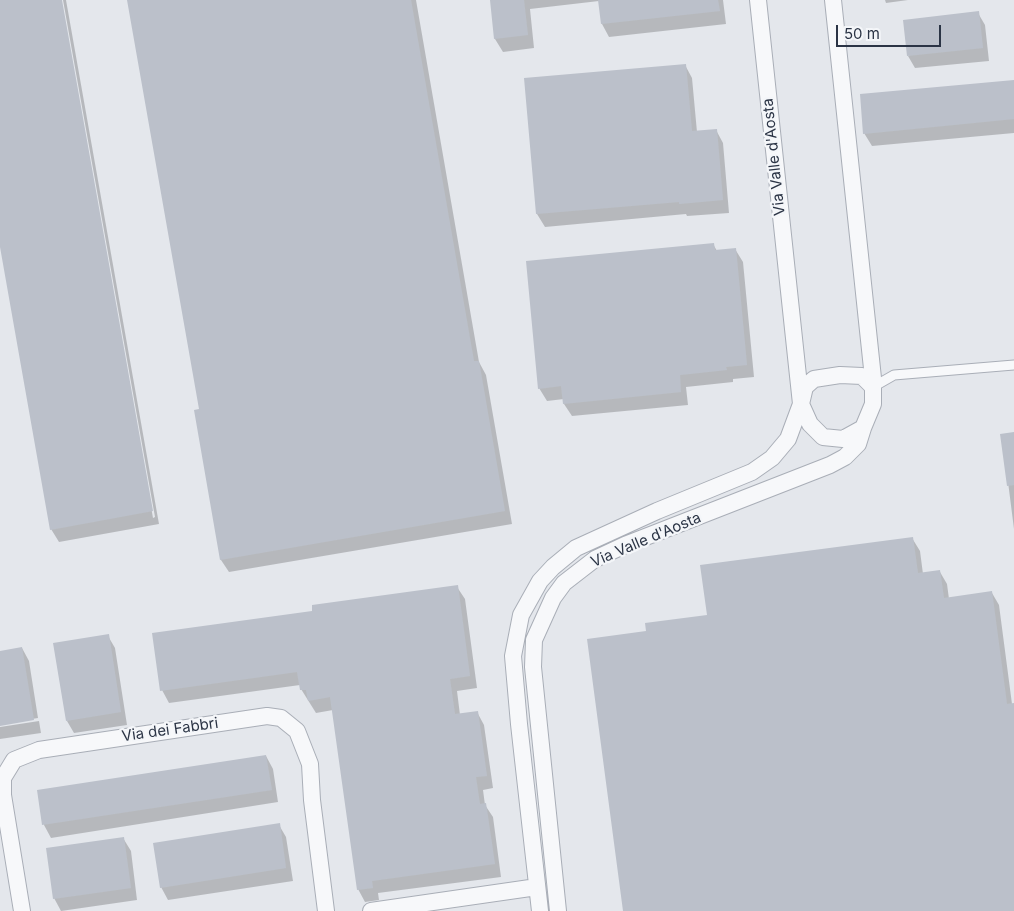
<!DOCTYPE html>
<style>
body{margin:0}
#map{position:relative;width:1014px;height:911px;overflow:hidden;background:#e4e7ec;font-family:Inter,sans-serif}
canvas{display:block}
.scale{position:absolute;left:836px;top:25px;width:105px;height:22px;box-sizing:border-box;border:2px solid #2b3445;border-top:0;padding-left:6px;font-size:15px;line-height:18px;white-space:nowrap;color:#2b3445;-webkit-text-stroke:4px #f4f6f9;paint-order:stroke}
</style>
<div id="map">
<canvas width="1014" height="911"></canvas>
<div class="scale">50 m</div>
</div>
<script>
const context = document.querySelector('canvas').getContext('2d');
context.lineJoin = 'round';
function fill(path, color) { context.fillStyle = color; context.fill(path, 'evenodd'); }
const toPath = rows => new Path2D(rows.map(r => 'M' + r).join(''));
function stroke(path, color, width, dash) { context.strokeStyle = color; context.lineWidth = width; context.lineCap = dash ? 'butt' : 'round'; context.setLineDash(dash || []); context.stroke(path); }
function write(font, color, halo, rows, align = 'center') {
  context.font = font + ' Inter,sans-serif'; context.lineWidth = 4.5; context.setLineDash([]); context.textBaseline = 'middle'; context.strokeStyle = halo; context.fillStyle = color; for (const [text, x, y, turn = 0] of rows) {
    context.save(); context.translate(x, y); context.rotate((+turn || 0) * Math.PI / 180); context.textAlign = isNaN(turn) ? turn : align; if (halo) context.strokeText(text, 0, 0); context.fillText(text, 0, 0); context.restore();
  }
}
fill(toPath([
 [0,0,61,0,153,518,155,517,63,0,66,0,159,524,59,542,51,529,0,240],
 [129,0,416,0,479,362,486,375,512,524,229,572,221,560,200,410],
 [491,0,723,0,726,24,609,37,602,24,599,1,530,9,534,48,503,52,495,39],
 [885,0,908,0,886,3],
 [978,13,985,25,989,61,915,68,908,56],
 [685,65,692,78,697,132,716,130,723,143,729,213,687,216,686,214,545,227,537,214,525,79],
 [1014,81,1014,133,872,146,864,133],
 [713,244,717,251,735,249,743,262,754,377,733,379,733,382,686,387,688,405,572,416,564,404,564,399,547,401,539,388],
 [1014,433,1014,529,1002,435],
 [912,538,920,551,923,574,940,572,947,584,949,599,992,593,999,605,1012,704,1014,704,1014,911,624,911,648,633,708,616],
 [457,587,465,599,477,688,457,691,460,715,477,712,484,725,493,788,483,790,485,805,493,817,501,877,378,893,379,900,365,902,358,889,333,710,316,713,301,689,300,685,169,703,162,690,314,612],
 [108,636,115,648,127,725,74,733,67,721],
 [22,648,29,661,38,718,0,724,0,652],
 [39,721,41,733,0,739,0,727],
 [266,756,273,769,278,802,51,838,44,825,38,791],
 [279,825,286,837,293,881,168,900,161,887],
 [123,838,131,851,137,900,61,911,54,898]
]), '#0003');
fill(toPath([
 [0,0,62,0,153,511,50,530,0,247],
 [127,0,411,0,474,361,479,361,505,511,220,560,194,410,199,409],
 [490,0,524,0,528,35,494,39],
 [598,0,718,0,720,11,601,24],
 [979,11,983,48,907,56,903,20],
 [686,64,692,131,717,129,723,200,679,204,679,202,536,214,524,78],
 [1014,80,1014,119,863,134,860,94],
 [714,243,715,250,736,248,747,365,726,367,727,370,680,375,681,392,563,404,561,386,538,389,526,261],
 [1014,432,1014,485,1007,486,1000,434],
 [913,537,918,573,940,570,944,598,992,591,1007,704,1014,703,1014,911,623,911,587,639,646,631,645,623,707,615,700,565],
 [458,585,470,676,450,679,455,714,478,711,487,776,476,777,480,804,486,803,495,864,372,881,373,888,357,890,330,697,308,701,306,690,300,690,297,672,160,691,152,633,312,611,312,605],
 [109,634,121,712,66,721,53,643],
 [22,647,34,720,0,726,0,651],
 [266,755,272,790,42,825,37,790],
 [280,823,286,868,160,888,153,843],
 [124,837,131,888,53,899,46,848]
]), '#bbc0ca');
const service = toPath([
 [873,387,894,375,1014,365]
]);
const minor = toPath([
 [833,0,873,378,873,404,863,428,843,439,823,437,810,424,801,404,805,387,814,379,840,375,862,376,873,387],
 [22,911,3,795,3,778,14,760,39,750,267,716,281,718,297,731,310,764,312,800,326,911],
 [371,911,537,887],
 [540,911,519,724,513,656,521,615,540,581,553,567,576,548,657,511,752,472,772,458,788,439,801,404,758,0],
 [558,911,533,667,534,640,553,598,564,583,595,559,625,545,830,465,845,457,858,444,863,428]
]);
stroke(service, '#a9aeb7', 11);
stroke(minor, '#a9aeb7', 18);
stroke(service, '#f7f8fa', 9);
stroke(minor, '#f7f8fa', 16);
write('15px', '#2b3445', '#f4f6f9', [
 ["Via Valle d'Aosta",774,157,-96],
 ["Via Valle d'Aosta",646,540,-23],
 ["Via dei Fabbri",170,730,-8]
]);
</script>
